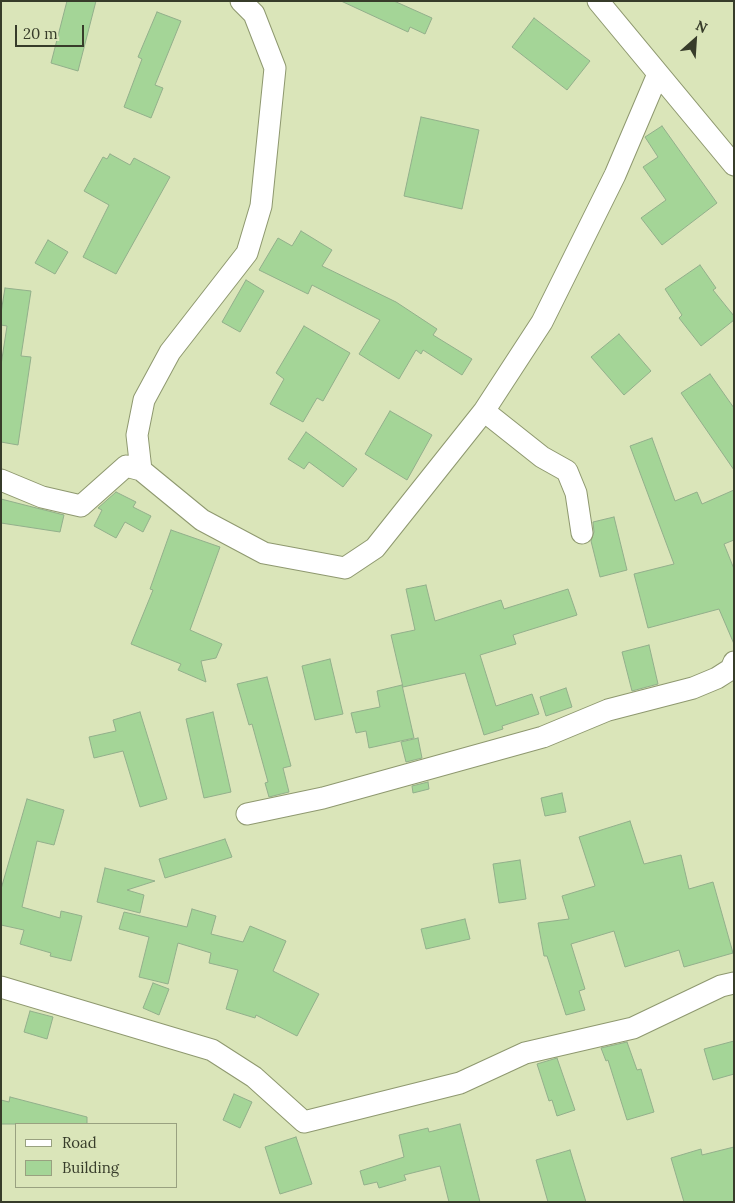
<!DOCTYPE html>
<style>
body{margin:0}
#map{position:relative;width:735px;height:1203px;overflow:hidden;background:#dae5b9;font-family:Lora,serif}
canvas{display:block}
.frame{position:absolute;inset:0;border:2px solid #373c2a;pointer-events:none}
.legend{position:absolute;left:15px;top:1123px;width:162px;height:65px;box-sizing:border-box;background:#dae5b9;border:1px solid #99a180;margin:0;padding:6px 9px;list-style:none;font-size:15px;color:#373c2a}
.legend li{display:flex;align-items:center;gap:10px;height:25px}
.legend b{width:25px;border:1px solid #99a180}
.north{position:absolute;left:670px;top:15px;width:50px;height:50px;-webkit-text-stroke:4px #dae5b9;paint-order:stroke;rotate:26deg;font-size:14px;font-weight:700;line-height:20px;text-align:center;color:#373c2a}
.north::after{content:'';display:block;margin:auto;width:18px;height:22px;background:#373c2a;clip-path:polygon(50% 0,100% 100%,50% 72%,0 100%)}
.scale{position:absolute;left:15px;top:25px;width:69px;height:22px;box-sizing:border-box;border:2px solid #373c2a;border-top:0;padding-left:6px;font-size:15px;line-height:18px;white-space:nowrap;color:#373c2a;-webkit-text-stroke:4px #dae5b9;paint-order:stroke}
</style>
<div id="map">
<canvas width="735" height="1203"></canvas>
<div class="frame"></div>
<ul class="legend">
<li><b style="height:6px;background:#fff"></b>Road</li>
<li><b style="height:14px;background:#a4d597"></b>Building</li>
</ul>
<div class="north">N</div>
<div class="scale">20 m</div>
</div>
<script>
const context = document.querySelector('canvas').getContext('2d');
context.lineJoin = 'round';
function fill(path, color) { context.fillStyle = color; context.fill(path, 'evenodd'); }
const toPath = rows => new Path2D(rows.map(r => 'M' + r).join(''));
function stroke(path, color, width, dash) { context.strokeStyle = color; context.lineWidth = width; context.lineCap = dash ? 'butt' : 'round'; context.setLineDash(dash || []); context.stroke(path); }
const building = toPath([
 [67,1,96,1,78,71,51,63,67,1],
 [341,1,394,1,432,18,425,34,410,27,408,32,341,1],
 [157,12,181,21,155,85,163,88,151,118,124,107,142,59,138,57,157,12],
 [534,18,590,61,567,90,512,47,534,18],
 [421,117,479,130,462,209,404,196,421,117],
 [662,126,717,203,662,245,641,218,666,200,643,167,658,157,645,137,662,126],
 [110,154,130,165,134,158,170,177,116,274,83,257,109,205,84,191,103,157,107,159,110,154],
 [301,231,332,250,322,266,396,302,437,329,433,335,472,359,462,375,423,350,421,354,416,350,399,379,359,354,380,320,312,285,308,294,259,270,278,238,292,246,301,231],
 [48,240,68,252,55,274,35,263,48,240],
 [700,265,716,288,713,290,734,316,734,320,701,346,679,318,682,315,665,289,700,265],
 [246,280,264,291,240,332,222,322,246,280],
 [5,288,31,291,21,356,31,357,18,445,1,442,1,365,7,326,1,325,1,313,5,288],
 [304,326,350,353,323,401,317,398,303,422,270,404,284,379,276,373,304,326],
 [619,334,651,371,624,395,591,357,619,334],
 [710,374,734,408,734,470,681,393,710,374],
 [390,411,432,435,407,480,365,454,390,411],
 [306,432,357,469,343,487,309,462,304,469,288,459,306,432],
 [652,438,675,501,697,492,702,504,734,490,734,540,724,544,734,569,734,644,719,609,648,628,634,574,674,564,630,446,652,438],
 [116,492,136,502,133,507,151,516,143,532,125,522,116,538,94,526,102,510,98,508,116,492],
 [1,499,64,515,60,532,1,523,1,499],
 [614,517,627,570,600,577,591,541,594,532,593,522,614,517],
 [171,530,220,547,190,630,222,644,216,658,201,661,206,682,178,670,181,664,131,644,153,590,150,589,171,530],
 [426,585,435,621,501,600,504,609,568,589,577,615,513,635,516,644,480,655,496,706,532,694,539,714,502,726,503,729,484,735,465,673,403,687,391,635,415,630,406,589,426,585],
 [649,645,658,684,632,691,622,652,649,645],
 [330,659,343,714,315,720,302,666,330,659],
 [267,677,291,766,283,768,289,792,269,797,265,783,268,782,252,724,249,725,237,684,267,677],
 [402,685,414,738,369,748,366,731,356,733,351,713,380,707,377,691,402,685],
 [566,688,572,707,546,716,540,697,566,688],
 [140,712,167,799,140,807,123,751,94,758,89,737,116,731,113,720,140,712],
 [213,712,231,792,204,798,186,719,213,712],
 [418,738,422,758,406,762,401,742,418,738],
 [428,782,429,789,413,793,412,786,428,782],
 [562,793,566,812,545,816,541,798,562,793],
 [27,799,64,810,54,845,37,841,22,907,60,918,61,911,82,916,71,961,50,956,51,953,20,944,24,930,1,925,1,889,27,799],
 [630,821,644,864,681,855,689,889,713,882,733,953,684,967,679,950,625,967,614,931,571,944,585,989,579,991,585,1010,566,1015,547,956,544,956,538,923,569,919,562,896,595,886,579,837,630,821],
 [225,839,232,857,165,878,159,859,225,839],
 [520,860,526,899,499,903,493,864,520,860],
 [105,868,155,881,127,890,144,895,140,913,97,902,105,868],
 [192,909,216,916,211,934,243,942,250,926,286,941,273,971,319,994,297,1036,256,1015,255,1018,226,1009,238,970,209,963,211,953,178,943,168,984,139,977,149,937,119,929,124,912,187,927,192,909],
 [465,919,470,939,426,949,421,929,465,919],
 [153,983,169,989,159,1015,143,1008,153,983],
 [30,1011,53,1017,47,1039,24,1032,30,1011],
 [734,1041,734,1074,713,1080,704,1049,734,1041],
 [627,1042,637,1070,641,1069,654,1112,627,1120,608,1060,606,1061,601,1048,627,1042],
 [557,1058,575,1110,557,1116,552,1100,549,1101,537,1064,557,1058],
 [234,1094,252,1102,240,1128,223,1120,234,1094],
 [10,1097,87,1117,87,1124,1,1124,1,1100,9,1102,10,1097],
 [460,1124,480,1202,449,1202,440,1166,404,1175,406,1180,379,1188,377,1182,364,1185,360,1171,404,1157,399,1135,428,1128,429,1132,460,1124],
 [296,1137,312,1184,280,1194,265,1147,296,1137],
 [734,1147,734,1202,684,1202,671,1158,701,1149,702,1155,734,1147],
 [570,1150,586,1202,548,1202,536,1160,570,1150]
]);
fill(building, '#a4d597');
stroke(building, '#92af8b', 1);
const street = toPath([
 [598,1,734,165],
 [484,411,542,457,567,471,576,493,582,533],
 [141,470,137,435,144,400,170,352,247,253,261,206,275,68,254,14,241,1],
 [1,480,42,497,81,506,126,466,141,470,202,520,264,553,345,568,375,548,484,411,542,322,615,175,658,74],
 [247,814,323,798,543,737,608,710,693,688,717,678,731,669,734,662],
 [1,987,212,1050,254,1077,304,1122,460,1083,525,1053,633,1028,721,986,734,983]
]);
stroke(street, '#8e986f', 23);
stroke(street, '#fff', 21);
</script>
